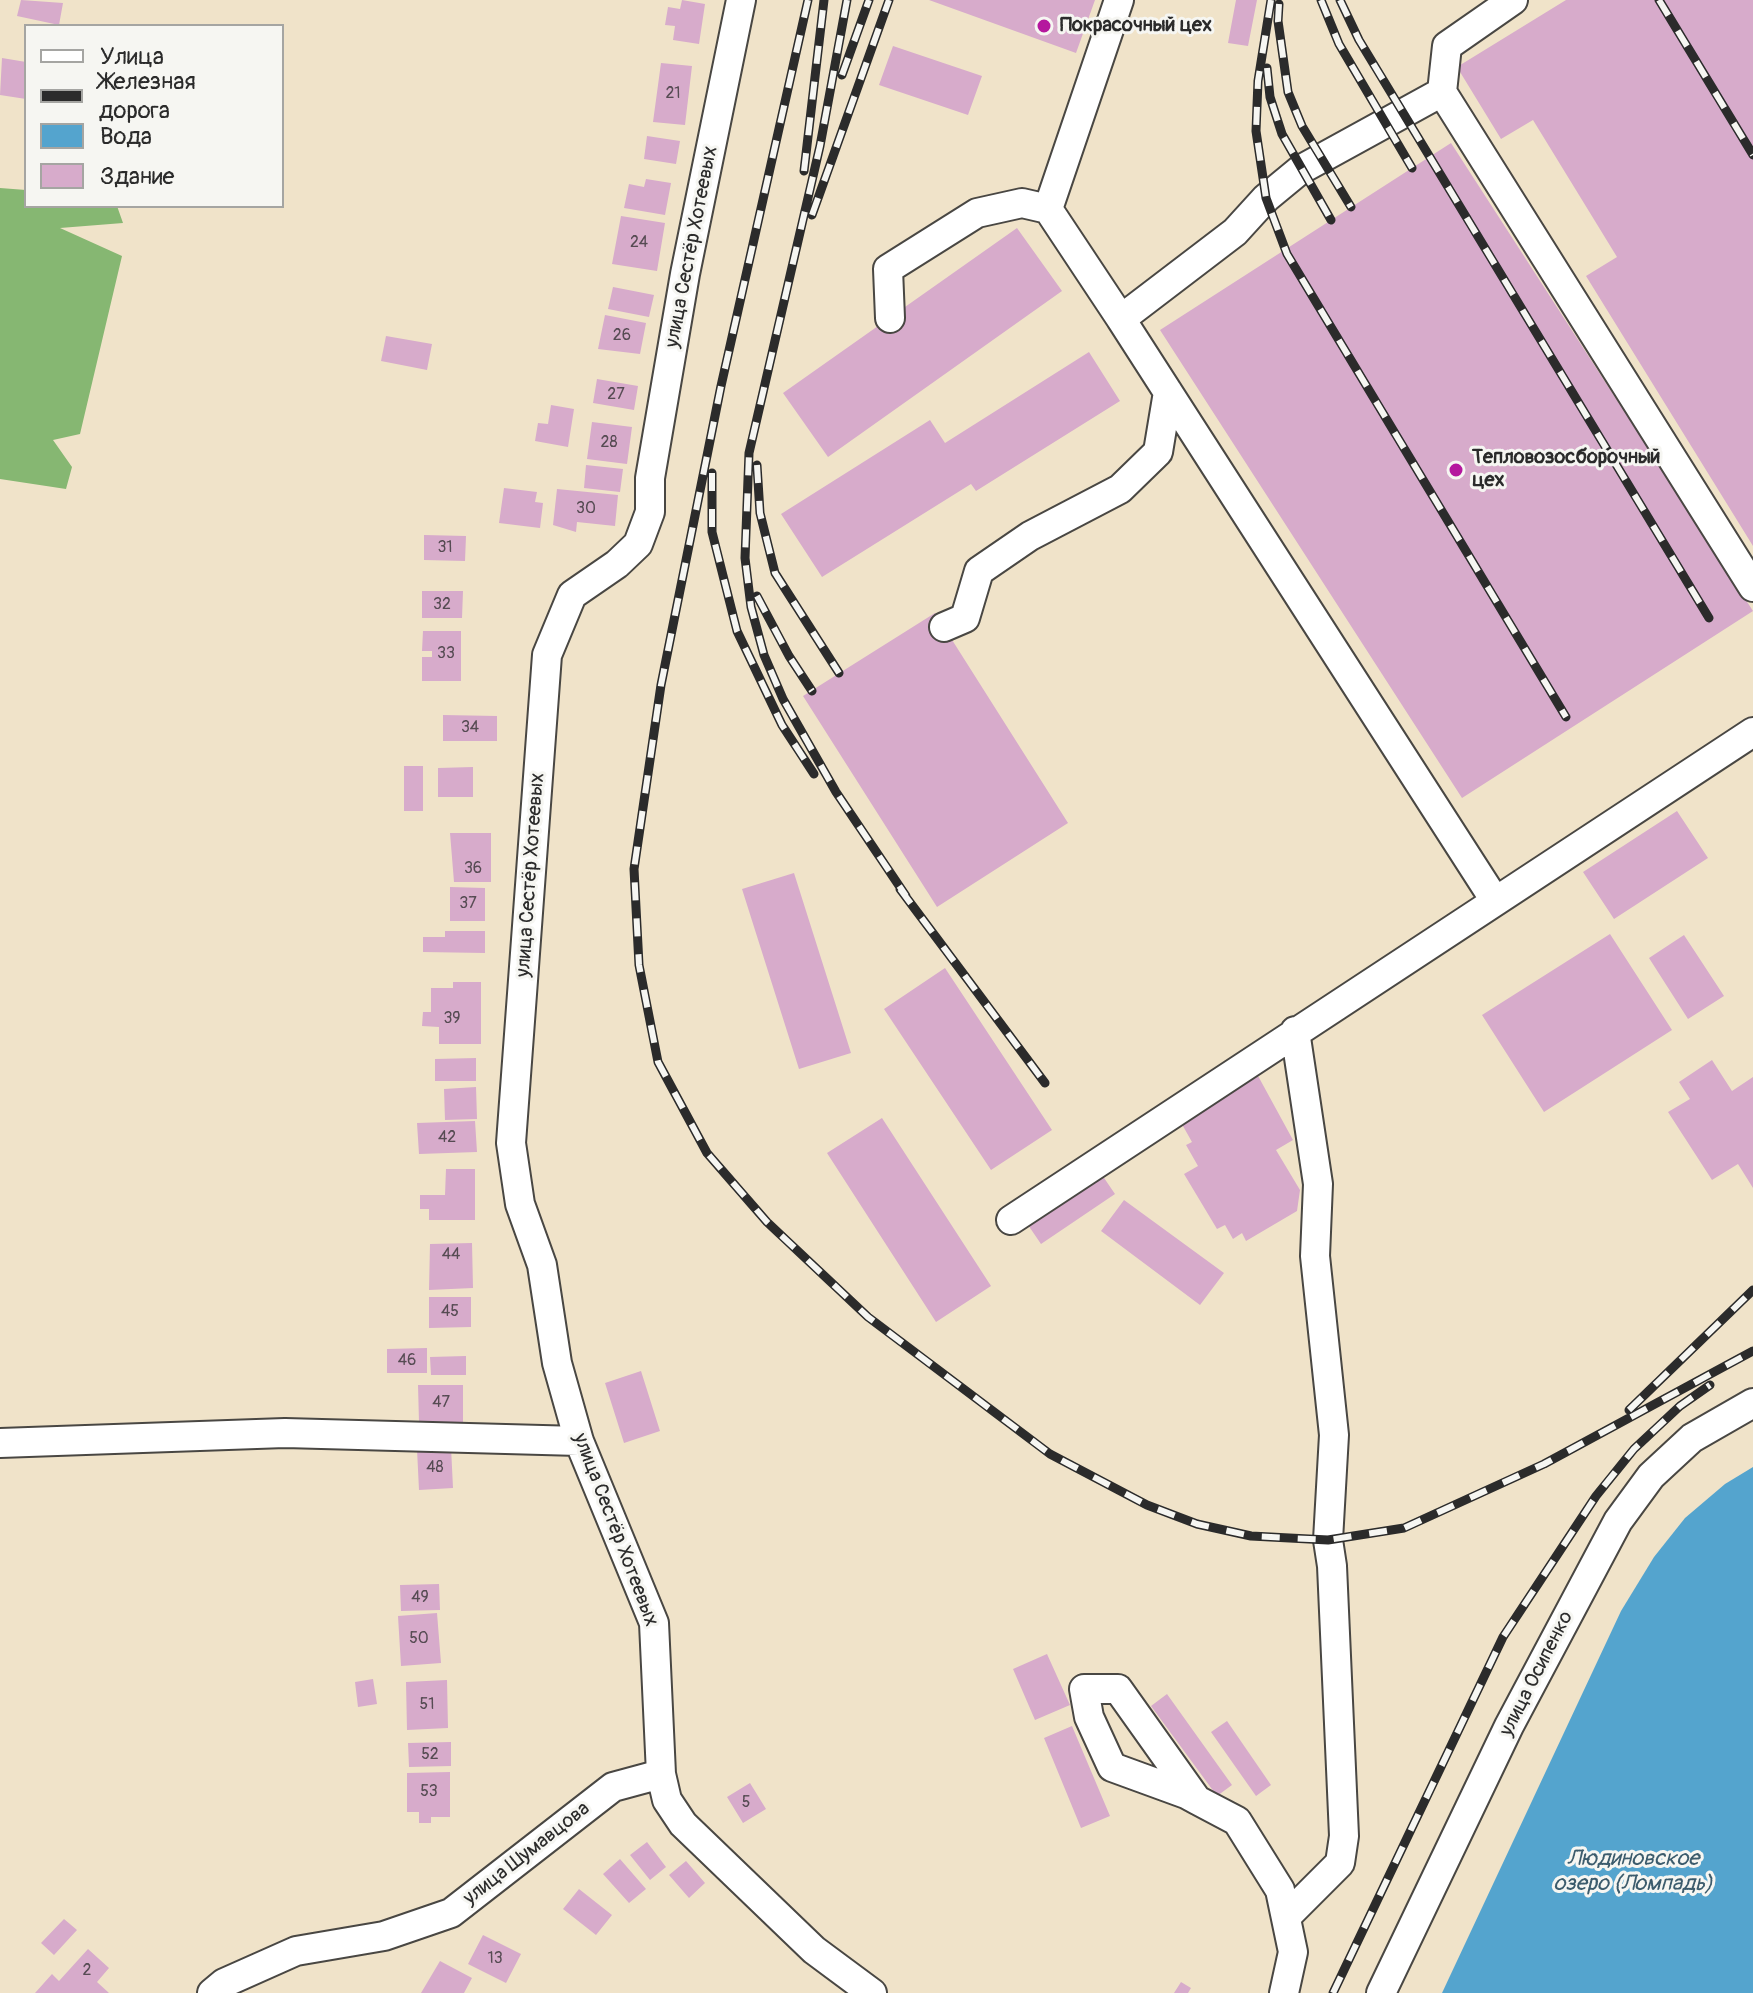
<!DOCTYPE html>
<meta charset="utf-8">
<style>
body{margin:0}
#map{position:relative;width:1753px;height:1993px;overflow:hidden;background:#f0e3c9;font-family:Pangolin,sans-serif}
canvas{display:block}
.legend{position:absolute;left:24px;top:24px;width:260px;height:184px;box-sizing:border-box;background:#f6f6f2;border:2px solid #a5a5a2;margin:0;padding:10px 14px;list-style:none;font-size:24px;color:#2b2b2b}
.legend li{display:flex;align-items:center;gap:16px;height:40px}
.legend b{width:40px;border:2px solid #a5a5a2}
</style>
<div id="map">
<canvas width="1753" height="1993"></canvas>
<ul class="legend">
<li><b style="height:10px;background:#fff"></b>Улица</li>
<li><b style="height:10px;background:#2b2b2b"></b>Железная дорога</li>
<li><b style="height:22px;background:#54a4ce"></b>Вода</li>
<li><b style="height:22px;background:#d7abcb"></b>Здание</li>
</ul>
</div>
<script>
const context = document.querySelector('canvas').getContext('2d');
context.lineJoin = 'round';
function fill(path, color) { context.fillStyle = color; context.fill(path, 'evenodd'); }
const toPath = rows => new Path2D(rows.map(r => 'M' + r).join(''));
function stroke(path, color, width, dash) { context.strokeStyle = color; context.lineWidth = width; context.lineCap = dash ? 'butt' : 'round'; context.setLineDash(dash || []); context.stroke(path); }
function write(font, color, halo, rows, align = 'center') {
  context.font = font + ' Pangolin,sans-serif'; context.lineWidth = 6; context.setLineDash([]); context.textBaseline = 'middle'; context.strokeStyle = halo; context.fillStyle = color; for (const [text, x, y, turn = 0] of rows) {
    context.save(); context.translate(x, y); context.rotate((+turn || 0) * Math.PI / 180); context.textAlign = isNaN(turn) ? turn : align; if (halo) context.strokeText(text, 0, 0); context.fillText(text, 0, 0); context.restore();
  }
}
fill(toPath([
 [0,188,26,190,26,206,117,206,123,223,60,228,122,256,80,434,53,440,72,467,66,489,0,479]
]), '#86b772');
fill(toPath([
 [1753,1467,1753,1993,1442,1993,1621,1611,1654,1557,1685,1518,1725,1484]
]), '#54a4ce');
fill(toPath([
 [21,0,63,3,59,25,17,16],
 [682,0,705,4,699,44,673,40,675,26,665,25,668,7,680,9],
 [929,0,1095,0,1076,53],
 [1236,0,1257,0,1248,46,1228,43],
 [1566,0,1753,0,1753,546,1586,276,1617,257,1533,120,1501,139,1457,67],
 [893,46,982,76,968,115,879,85],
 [2,58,26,62,26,99,0,95],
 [661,63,692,66,685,125,653,122],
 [647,136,680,141,676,164,644,159],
 [1451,143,1753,611,1462,798,1160,330],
 [646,179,671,183,665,215,624,208,629,184,644,187],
 [621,216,665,223,657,271,612,264],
 [1017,228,1062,291,828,457,783,393],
 [613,287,654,295,649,317,608,309],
 [605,315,646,323,640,354,598,349],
 [386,336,432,344,427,370,381,361],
 [1089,352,1120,401,976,491,971,484,822,577,781,514,930,420,945,443],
 [597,379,638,386,634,410,593,403],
 [551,405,574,409,568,447,535,441,538,423,548,424],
 [592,422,632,427,627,464,587,459],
 [586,465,623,469,620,492,584,488],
 [504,488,537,492,535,502,543,503,540,528,499,523],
 [557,489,618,495,615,526,577,522,576,532,553,525],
 [424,535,466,536,465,561,424,560],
 [422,591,463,591,462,618,422,618],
 [935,613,1068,823,937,907,803,696],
 [423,631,461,631,461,681,422,681,422,657,432,657,432,651,422,651],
 [443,715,497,716,497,741,443,741],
 [404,766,423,766,423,811,404,811],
 [473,767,473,797,438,797,438,768],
 [1677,811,1708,858,1614,919,1583,872],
 [450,833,491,833,491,882,454,882],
 [794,873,851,1053,799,1069,742,889],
 [450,887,485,888,485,921,450,921],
 [445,931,485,931,485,953,423,952,423,937,445,937],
 [1610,934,1672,1030,1544,1112,1482,1015],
 [1684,935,1724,996,1688,1019,1649,958],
 [945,968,1052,1130,991,1170,884,1009],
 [453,982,481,982,481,1044,439,1044,439,1027,422,1026,423,1012,431,1012,431,988,453,988],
 [476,1058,476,1081,435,1081,435,1059],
 [1712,1060,1732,1091,1753,1077,1753,1188,1738,1164,1712,1180,1668,1112,1690,1099,1679,1082],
 [1257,1074,1293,1140,1276,1150,1300,1190,1297,1211,1246,1241,1242,1233,1233,1239,1225,1225,1217,1229,1184,1174,1198,1166,1186,1145,1192,1142,1179,1119],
 [476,1087,477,1119,445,1120,444,1089],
 [882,1118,991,1286,936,1322,827,1153],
 [475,1121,477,1152,419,1154,417,1123],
 [446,1169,475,1169,475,1220,429,1220,429,1209,420,1209,420,1195,445,1195],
 [1100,1172,1115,1194,1041,1244,1026,1222],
 [1124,1200,1224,1273,1200,1305,1101,1231],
 [472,1243,473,1288,429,1290,430,1244],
 [429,1297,471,1297,471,1327,429,1328],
 [427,1348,427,1373,387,1373,387,1349],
 [466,1356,466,1375,431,1375,430,1357],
 [641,1371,660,1431,624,1443,605,1383],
 [418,1385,463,1385,463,1422,419,1422],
 [451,1447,453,1488,419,1490,417,1449],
 [439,1584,440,1610,401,1611,400,1585],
 [437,1613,441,1663,401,1666,398,1616],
 [1047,1654,1070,1705,1035,1720,1013,1669],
 [373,1679,377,1704,358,1707,355,1682],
 [447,1680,448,1728,407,1730,406,1682],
 [1167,1694,1232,1785,1217,1796,1151,1706],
 [1227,1721,1271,1785,1256,1796,1211,1732],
 [1072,1726,1110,1816,1081,1828,1044,1738],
 [451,1742,451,1766,409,1767,408,1743],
 [450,1772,450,1817,431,1817,431,1823,419,1823,419,1812,407,1812,407,1773],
 [750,1783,766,1809,743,1823,727,1797],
 [647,1842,666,1867,650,1880,630,1855],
 [620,1859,646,1889,629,1903,603,1874],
 [686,1861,705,1883,689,1898,669,1875],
 [579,1889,612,1915,596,1935,563,1909],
 [64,1919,77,1930,54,1955,41,1943],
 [483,1935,521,1954,506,1983,468,1964],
 [88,1949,109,1968,97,1982,109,1993,35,1993,52,1974,59,1981],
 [440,1961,472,1978,464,1993,421,1993],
 [1181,1982,1191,1988,1188,1993,1174,1993]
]), '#d7abcb');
const minor = toPath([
 [741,0,685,274,650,478,650,512,638,544,617,564,572,595,547,655,511,1143,520,1204,542,1265,557,1363,579,1441,654,1623,661,1774,667,1800,683,1824,814,1950,872,1993],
 [1119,0,1048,209,1121,319,1235,232,1266,198,1300,170,1442,92,1447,46,1513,0],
 [1442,92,1753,587],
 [890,318,888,269,977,213,1022,203,1048,209],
 [1121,319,1494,899],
 [944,627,965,618,979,571,1030,536,1120,489,1158,452,1168,392],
 [1011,1220,1753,732],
 [0,1443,285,1433,579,1441],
 [1197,1800,1118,1689,1084,1689,1089,1717,1112,1767,1186,1794,1197,1800,1237,1821,1280,1890,1293,1952,1284,1993],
 [1286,1917,1340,1863,1344,1836,1332,1566,1328,1540,1334,1435,1315,1256,1318,1184,1295,1031],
 [212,1993,224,1983,296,1951,384,1936,451,1913,613,1787,661,1774],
 [1381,1993,1509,1726,1618,1521,1651,1476,1692,1438,1753,1403]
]);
stroke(minor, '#494743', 32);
stroke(minor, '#fff', 28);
const rail = toPath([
 [808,0,721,386,661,685,634,869,639,965,658,1062,707,1153,767,1222,868,1317,1050,1454,1147,1505,1197,1524,1251,1536,1328,1540,1404,1528,1544,1464,1753,1351],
 [847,0,820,146,749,453,745,558,751,607,764,655,783,699,836,792,906,896],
 [1271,0,1258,81,1256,131,1266,198,1287,254,1566,717],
 [1321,0,1339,44,1412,168],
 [1340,0,1359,40,1709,618],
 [1659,0,1753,155],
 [1279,4,1278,21,1288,92,1302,126,1351,207],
 [1267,68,1270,97,1282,134,1331,220],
 [842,75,869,0],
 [804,171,824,0],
 [812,215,889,0],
 [757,465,760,513,775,573,839,673],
 [712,473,712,532,737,631,782,725,814,774],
 [757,596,789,656,812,691],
 [900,889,1045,1083],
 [1629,1410,1753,1290],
 [1333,1993,1503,1637,1596,1496,1634,1449,1680,1406,1710,1385]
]);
stroke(rail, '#2b2b2b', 9);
stroke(rail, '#f6f6f2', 6, [18]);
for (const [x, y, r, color] of [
 [1044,26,8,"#b5179e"],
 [1456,470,8,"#b5179e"]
]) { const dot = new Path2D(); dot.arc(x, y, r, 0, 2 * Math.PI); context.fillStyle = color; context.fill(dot); stroke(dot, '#f6f6f2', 3); }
write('16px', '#564b53', null, [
 ["21",673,94],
 ["24",639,243],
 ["26",622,336],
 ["27",616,395],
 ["28",609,443],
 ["30",586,509],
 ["31",445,548],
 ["32",442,605],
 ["33",446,654],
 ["34",470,728],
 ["36",473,869],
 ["37",468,904],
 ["39",452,1019],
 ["42",447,1138],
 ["44",451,1255],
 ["45",450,1312],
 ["46",407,1361],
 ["47",441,1403],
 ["48",435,1468],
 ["49",420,1598],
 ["50",419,1639],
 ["51",427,1705],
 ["52",430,1755],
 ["53",429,1792],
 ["5",746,1803],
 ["13",495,1959],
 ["2",87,1971]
]);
write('bold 20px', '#2b2b2b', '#f6f6f2', [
 ["Покрасочный цех",1060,26],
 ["Тепловозосборочный",1472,458],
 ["цех",1472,481]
], 'left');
write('20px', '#2b2b2b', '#f6f6f2', [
 ["улица Сестёр Хотеевых",692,247,-79],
 ["улица Сестёр Хотеевых",531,875,-86],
 ["улица Сестёр Хотеевых",615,1530,69],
 ["улица Осипенко",1537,1674,-63],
 ["улица Шумавцова",527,1854,-38]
]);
write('italic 22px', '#3b5b6c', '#f6f6f2', [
 ["Людиновское",1633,1859],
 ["озеро (Ломпадь)",1633,1884]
]);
</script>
